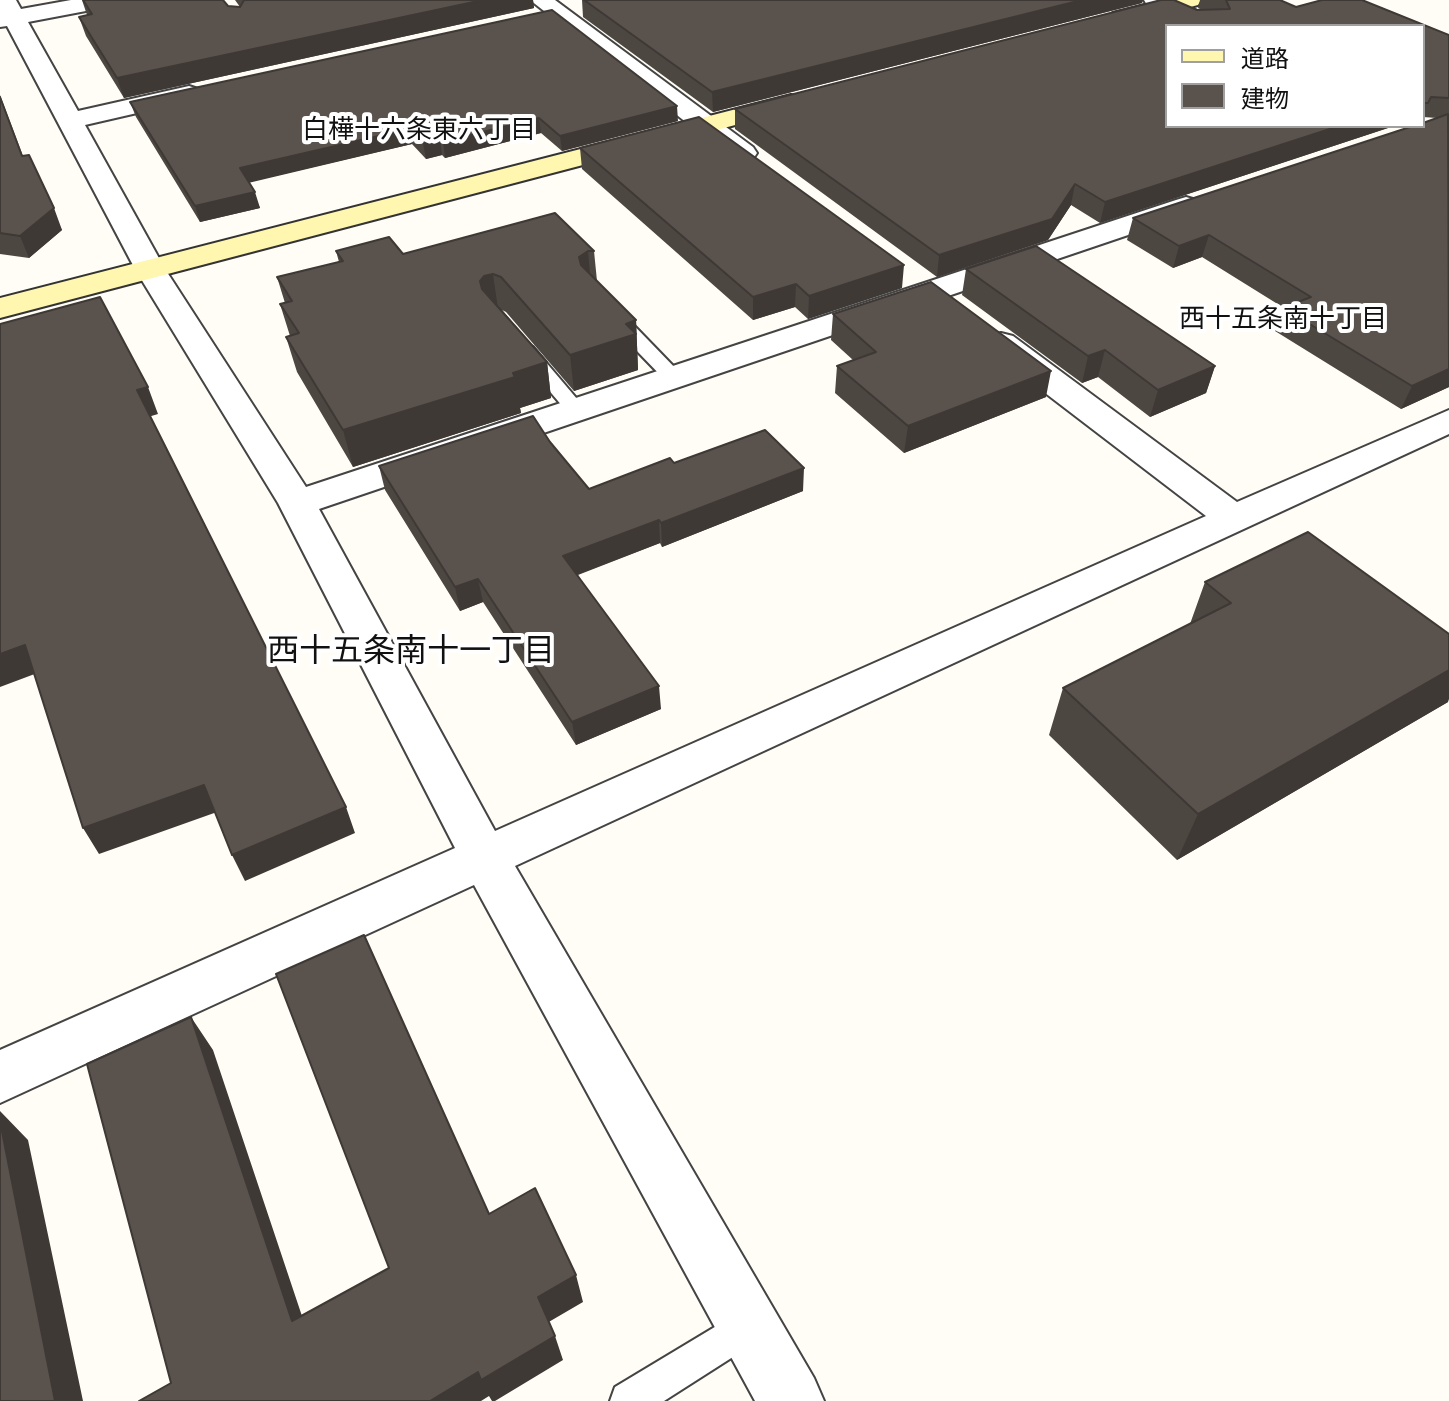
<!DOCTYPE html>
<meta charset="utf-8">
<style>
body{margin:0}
#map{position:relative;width:1449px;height:1401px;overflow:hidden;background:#fffdf5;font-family:"Zilla Slab","Noto Sans JP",serif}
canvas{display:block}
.legend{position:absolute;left:1165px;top:24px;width:260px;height:104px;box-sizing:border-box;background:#fff;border:2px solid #a0a0a0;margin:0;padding:10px 14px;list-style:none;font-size:24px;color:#111}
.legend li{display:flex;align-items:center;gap:16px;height:40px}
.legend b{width:40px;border:2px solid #a0a0a0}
</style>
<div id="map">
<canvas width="1449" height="1401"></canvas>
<ul class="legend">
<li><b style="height:10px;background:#fff6b0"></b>道路</li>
<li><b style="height:22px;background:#5a524d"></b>建物</li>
</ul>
</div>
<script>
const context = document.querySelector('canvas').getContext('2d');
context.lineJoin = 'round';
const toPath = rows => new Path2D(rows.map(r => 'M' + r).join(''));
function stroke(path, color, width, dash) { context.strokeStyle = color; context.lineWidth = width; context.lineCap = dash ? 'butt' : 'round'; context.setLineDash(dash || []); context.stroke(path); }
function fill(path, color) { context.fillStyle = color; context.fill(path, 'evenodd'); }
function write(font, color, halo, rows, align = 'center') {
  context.font = font + ' "Zilla Slab","Noto Sans JP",serif'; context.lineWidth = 8; context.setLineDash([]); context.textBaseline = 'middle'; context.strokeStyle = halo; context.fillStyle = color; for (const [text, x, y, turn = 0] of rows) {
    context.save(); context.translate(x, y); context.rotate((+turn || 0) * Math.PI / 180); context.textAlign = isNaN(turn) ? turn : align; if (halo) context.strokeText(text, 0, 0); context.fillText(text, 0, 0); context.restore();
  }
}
const lane = toPath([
 [612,308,619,310,680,373,683,377,680,381,666,381,605,318,603,314,612,308],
 [526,345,533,347,583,406,586,410,583,414,569,414,519,355,516,351,519,347,526,345],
 [748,1307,761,1313,767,1326,761,1339,664,1401,610,1401,615,1387,748,1307]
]);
const street = toPath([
 [0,0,16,0,21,9,71,0,118,0,107,7,28,22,78,111,189,86,198,89,202,94,198,99,85,125,165,269,306,487,1176,200,1186,197,1196,200,1200,206,1196,212,319,509,495,831,1206,516,989,350,985,343,989,336,1001,333,1013,336,1237,502,1449,410,1449,434,515,866,814,1378,824,1401,755,1401,474,885,0,1103,0,1050,455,848,278,503,135,269,7,26,0,27,0,0],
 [530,0,555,0,753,147,757,153,753,159,733,159,530,0],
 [1144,0,1173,0,1219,21,1223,26,1192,26,1147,5,1144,0]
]);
const secondary = toPath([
 [1164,0,1201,0,1198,5,1121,25,1113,23,1110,18,1113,13,1164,0],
 [791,95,800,98,804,103,800,108,0,318,0,298,791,95]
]);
stroke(lane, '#444', 4);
stroke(street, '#444', 4);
stroke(secondary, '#333', 4);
fill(lane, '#fff');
fill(street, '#fff');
fill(secondary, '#fff6b0');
fill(toPath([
 [82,0,223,0,228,6,240,7,235,0,533,0,534,8,124,98,86,36,79,17,87,15],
 [582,0,1143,0,1142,3,713,112,583,17],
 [1161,0,1174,0,1197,10,1202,10,1198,8,1200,0,1280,0,1296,7,1322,0,1362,0,1449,35,1449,387,1401,409,1275,331,1284,308,1202,257,1173,268,1127,240,1133,218,1413,126,1423,126,1423,123,1437,118,1423,117,1423,26,1167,26,1167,126,1394,126,1100,223,1071,205,1048,240,937,277,735,129,735,109],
 [0,95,23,156,62,230,29,258,0,254],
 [130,102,678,121,562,151,541,133,445,158,442,155,426,159,412,144,249,182,260,208,200,222,136,117],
 [580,148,902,288,808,319,795,307,753,320,582,169],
 [336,251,403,254,594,251,597,281,636,320,638,370,574,391,506,312,502,310,547,362,551,398,520,408,521,413,353,467,297,372,286,337,290,336,280,304,285,303,277,277,339,262],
 [966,269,1215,366,1206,393,1150,417,1098,377,1082,383,962,295],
 [833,314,1046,397,904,453,835,393,837,366,853,360,831,340],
 [550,442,589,489,674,463,803,491,662,547,660,543,578,575,661,709,576,745,483,602,460,611,385,490,379,466],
 [1205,582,1448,702,1177,860,1049,735,1063,688,1190,624]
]), '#4d4742');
fill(toPath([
 [483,0,533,0,534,8,124,98,117,78],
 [1082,0,1143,0,1142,3,713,112,712,92],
 [677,106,678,121,562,151,560,136],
 [539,118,541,133,445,158,443,142],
 [1339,126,1394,126,1100,223,1105,202],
 [409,129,412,144,244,184,240,168],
 [440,139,442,155,426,159,423,143],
 [1075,184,1071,205,1048,240,937,277,939,255],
 [255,192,260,208,200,222,195,206],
 [54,208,62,230,29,258,20,236],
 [1209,235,1202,257,1173,268,1179,246],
 [588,251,591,286,582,292,579,257],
 [904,265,902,288,808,319,809,296],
 [493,274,498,309,485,317,480,281,484,276],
 [796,284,795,307,753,320,753,297],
 [636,320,638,370,574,391,570,355,626,324],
 [1105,350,1098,377,1082,383,1088,356],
 [547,362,551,398,520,408,521,413,353,467,343,430],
 [1215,366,1206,393,1150,417,1158,390],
 [1449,369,1449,387,1401,409,1412,386],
 [1051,371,1046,397,904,453,908,426],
 [148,387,158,414,148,417,137,390],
 [804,468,803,491,662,547,661,523],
 [659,520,660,543,566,579,563,556],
 [478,579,483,602,460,611,455,587],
 [25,645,40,672,0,687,0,654],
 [1449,670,1449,699,1448,702,1177,860,1198,814],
 [659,686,661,709,576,745,572,722],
 [204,785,217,812,99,854,83,828],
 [346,807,355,833,245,881,232,855],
 [191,1017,213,1050,312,1346,292,1321],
 [0,1111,28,1140,83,1401,55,1401,0,1121],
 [576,1275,583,1302,547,1323,538,1297],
 [555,1336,563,1360,495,1401,492,1401,489,1396,481,1401,430,1401,478,1372]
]), '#3f3936');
const building = toPath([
 [83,0,223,0,228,6,240,7,244,0,483,0,117,78,79,17,92,14,83,0],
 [584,0,1082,0,712,92,584,0],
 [1161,0,1174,0,1197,10,1230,9,1226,0,1280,0,1296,7,1322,0,1362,0,1449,35,1449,98,1431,97,1428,103,1423,103,1423,26,1167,26,1167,126,1339,126,1105,202,1075,184,1052,219,939,255,735,109,1161,0],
 [552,10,677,106,560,136,539,118,443,142,440,139,423,143,409,129,240,168,255,192,195,206,130,102,552,10],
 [0,97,22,156,29,155,54,208,20,236,0,233,0,97],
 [1448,114,1449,369,1412,386,1283,308,1311,297,1209,235,1179,246,1133,218,1413,126,1423,126,1423,123,1448,114],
 [699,117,904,265,809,296,796,284,753,297,580,148,699,117],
 [555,213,594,251,588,251,579,257,581,265,636,320,626,324,636,334,570,355,501,277,493,274,484,276,480,281,482,289,547,362,513,373,515,377,343,430,286,337,299,333,280,304,292,301,277,277,343,261,336,251,389,237,403,254,555,213],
 [1036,246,1215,366,1158,390,1105,350,1088,356,966,269,1036,246],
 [931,282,1051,371,908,426,837,366,876,352,833,314,931,282],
 [100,297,148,387,137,390,346,807,232,855,204,785,83,828,25,645,0,654,0,324,100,297],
 [533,416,550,442,589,489,670,458,674,463,765,430,804,468,661,523,659,520,563,556,659,686,572,722,478,579,455,587,379,466,533,416],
 [1308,532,1449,634,1449,670,1198,814,1063,688,1231,603,1205,582,1308,532],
 [364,935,489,1214,535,1188,576,1275,538,1297,555,1336,481,1380,478,1372,430,1401,139,1401,171,1383,87,1064,191,1017,292,1321,389,1268,276,974,364,935],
 [0,1121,55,1401,0,1401,0,1121]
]);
fill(building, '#5a524d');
stroke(building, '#3f3936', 2);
write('26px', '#111', '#fff', [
 ["白樺十六条東六丁目",419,131],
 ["西十五条南十丁目",1283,320]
]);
write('32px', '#111', '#fff', [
 ["西十五条南十一丁目",411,652]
]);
</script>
